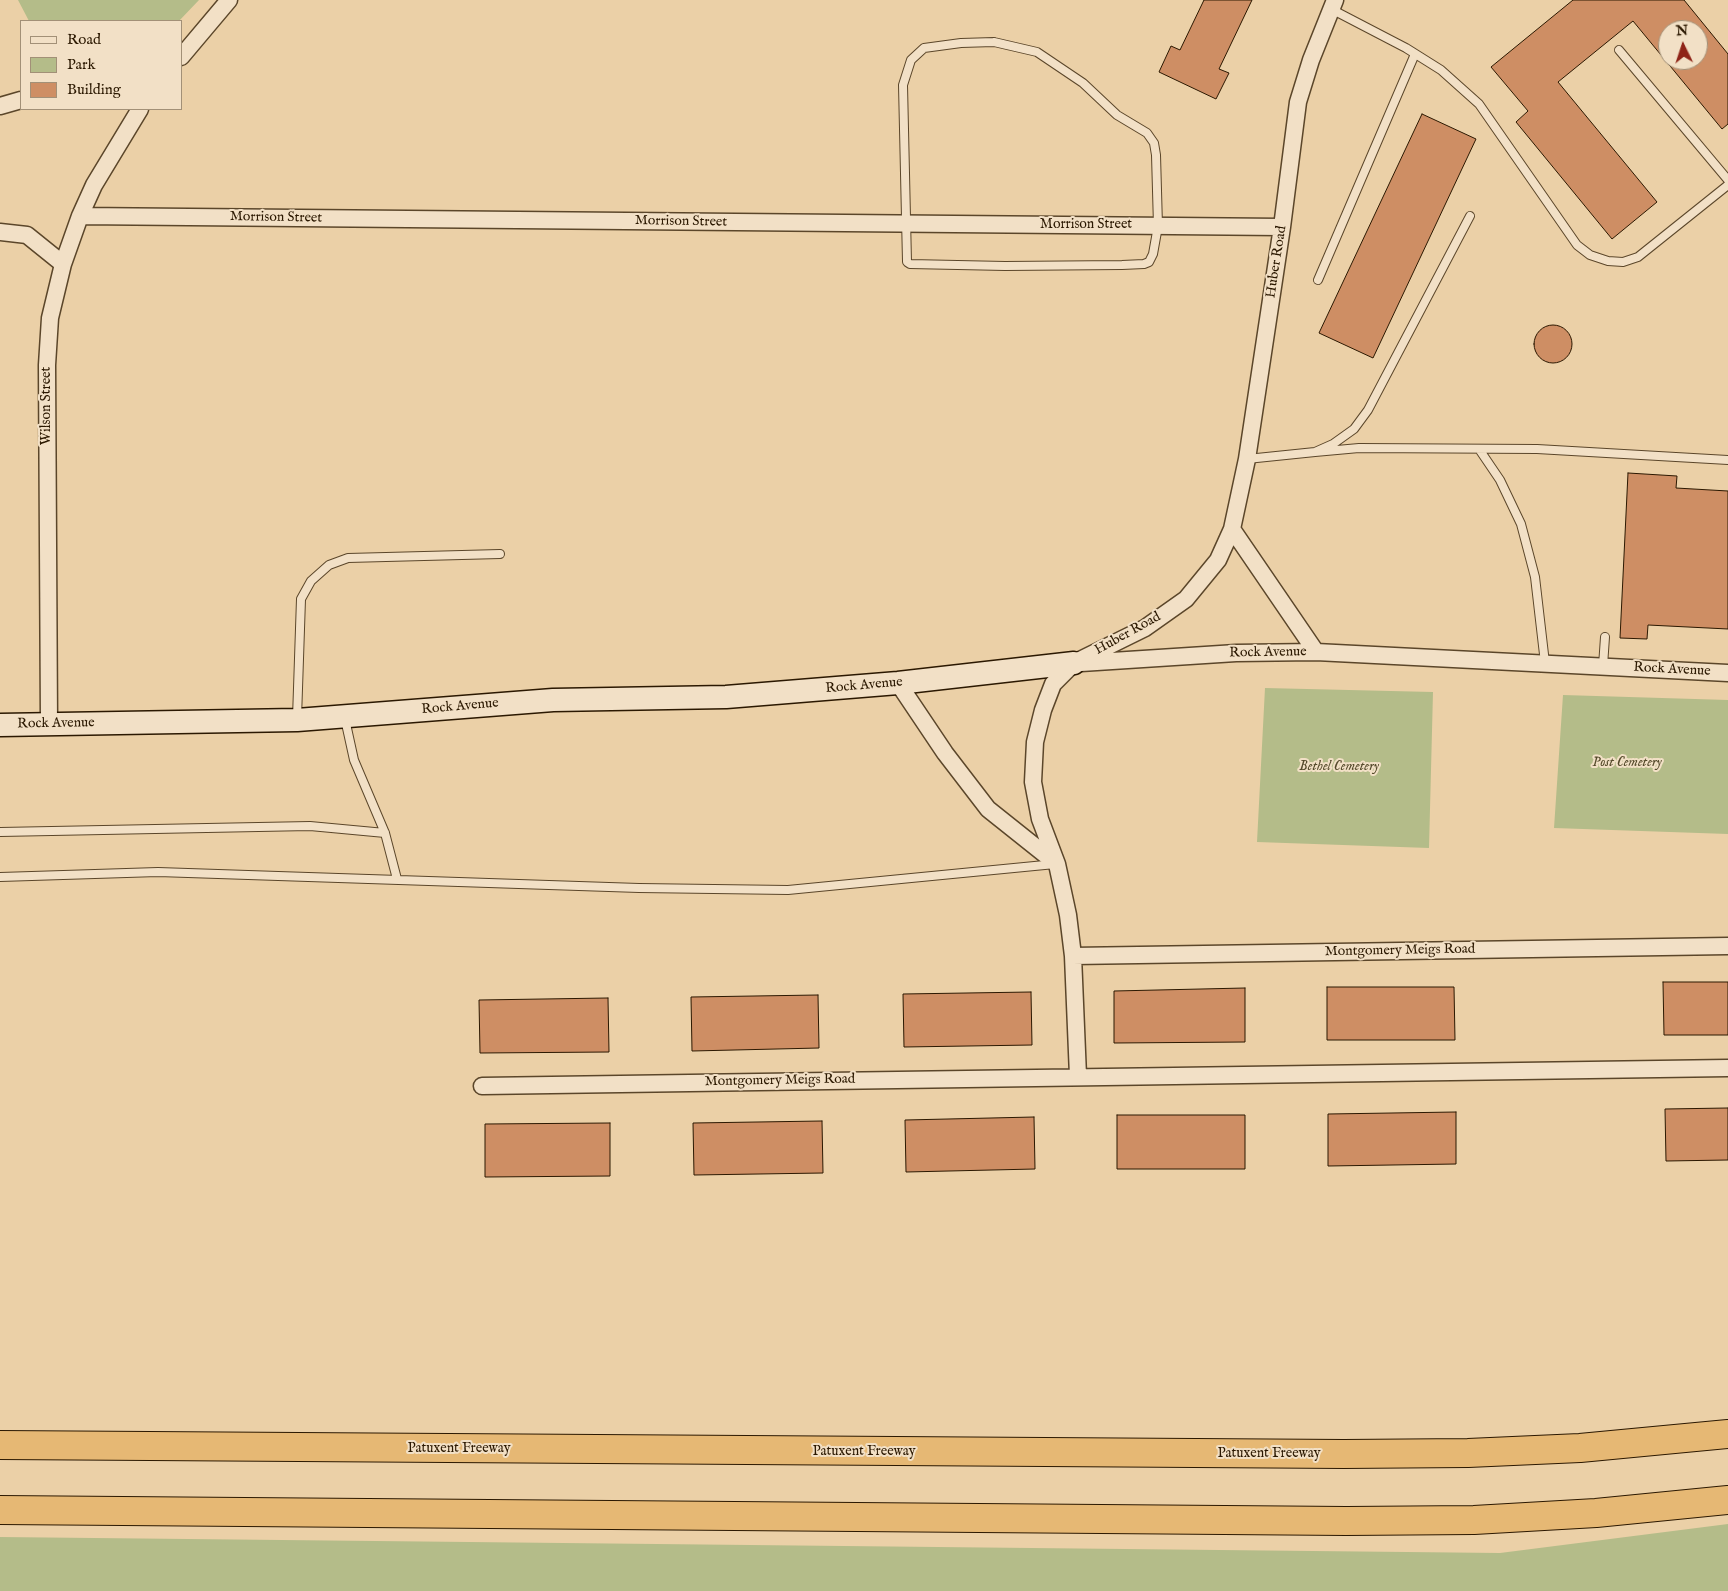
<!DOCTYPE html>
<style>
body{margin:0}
#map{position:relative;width:1728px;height:1591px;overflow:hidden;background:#ebd0a7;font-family:"IM FELL English",serif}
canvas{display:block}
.legend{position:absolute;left:20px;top:20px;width:162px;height:90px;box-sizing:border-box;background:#f2e0c6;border:1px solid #a29077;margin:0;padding:6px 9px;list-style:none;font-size:15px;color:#2b1801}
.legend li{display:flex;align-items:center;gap:10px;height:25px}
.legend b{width:25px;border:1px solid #a29077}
.north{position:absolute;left:1658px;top:20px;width:50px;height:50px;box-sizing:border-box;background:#f2e0c6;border:1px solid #a29077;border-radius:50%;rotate:356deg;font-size:14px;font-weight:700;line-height:20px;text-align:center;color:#2b1801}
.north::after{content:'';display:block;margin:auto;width:18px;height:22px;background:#8f2418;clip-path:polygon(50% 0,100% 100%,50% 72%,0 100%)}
</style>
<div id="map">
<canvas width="1728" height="1591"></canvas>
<ul class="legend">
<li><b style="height:6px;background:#f2e0c6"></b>Road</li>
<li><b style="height:14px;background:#b4bc89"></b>Park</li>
<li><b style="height:14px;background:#ce8e64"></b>Building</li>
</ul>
<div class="north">N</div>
</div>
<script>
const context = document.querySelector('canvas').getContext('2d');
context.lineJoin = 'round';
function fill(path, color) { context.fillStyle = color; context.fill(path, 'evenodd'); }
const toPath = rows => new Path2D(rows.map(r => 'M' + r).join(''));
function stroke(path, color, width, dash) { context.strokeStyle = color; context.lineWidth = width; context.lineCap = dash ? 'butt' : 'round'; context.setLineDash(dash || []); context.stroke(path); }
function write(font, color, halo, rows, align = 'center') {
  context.font = font + ' "IM FELL English",serif'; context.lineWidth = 4; context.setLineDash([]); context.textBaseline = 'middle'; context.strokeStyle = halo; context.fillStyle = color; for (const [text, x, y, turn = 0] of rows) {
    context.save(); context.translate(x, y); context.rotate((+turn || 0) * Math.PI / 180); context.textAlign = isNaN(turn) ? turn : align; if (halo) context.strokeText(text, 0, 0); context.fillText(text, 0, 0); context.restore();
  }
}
fill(toPath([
 [18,0,199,0,179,21,29,21],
 [1265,688,1433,692,1429,848,1257,842],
 [1563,695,1728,700,1728,834,1554,828],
 [1728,1524,1728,1591,0,1591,0,1537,1500,1553]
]), '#b4bc89');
const building = toPath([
 [1204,0,1252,0,1219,69,1229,73,1216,99,1159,72,1171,46,1180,50,1204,0],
 [1573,0,1684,0,1728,54,1728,124,1722,129,1633,21,1558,82,1657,202,1612,239,1516,122,1528,111,1491,67,1573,0],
 [1668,30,1698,30,1698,60,1668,60,1668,30],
 [1422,114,1476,139,1373,358,1319,333,1422,114],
 '1534 344a19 19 0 1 1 38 0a19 19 0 1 1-38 0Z',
 [1628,473,1677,476,1676,488,1728,491,1728,629,1648,625,1647,639,1620,638,1628,473],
 [1663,982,1728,982,1728,1035,1664,1035,1663,982],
 [1327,987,1454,987,1455,1040,1327,1040,1327,987],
 [1245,988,1245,1042,1114,1043,1114,991,1245,988],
 [1031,992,1032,1045,904,1047,903,994,1031,992],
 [818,995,819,1048,692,1051,691,997,818,995],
 [608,998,609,1052,480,1053,479,1000,608,998],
 [1728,1108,1728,1160,1666,1161,1665,1109,1728,1108],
 [1456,1112,1456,1164,1328,1166,1328,1114,1456,1112],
 [1117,1115,1245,1115,1245,1169,1117,1169,1117,1115],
 [1034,1117,1035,1169,906,1172,905,1120,1034,1117],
 [822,1121,823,1173,694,1175,693,1123,822,1121],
 [610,1123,610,1176,485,1177,485,1124,610,1123]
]);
fill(building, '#ce8e64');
stroke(building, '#2b1801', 1);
const lane = toPath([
 [1331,9,1406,48,1441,70,1479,104,1577,245,1590,255,1608,261,1623,262,1638,257,1728,185],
 [994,42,1037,52,1083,83,1117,115,1147,133,1154,143,1156,155,1158,226,1153,254,1149,262,1144,264,1122,265,1005,266,910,264,907,262,903,85,911,60,924,48,961,43,994,42],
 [1619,50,1728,180],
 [1318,280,1415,54],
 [1479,449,1500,480,1521,524,1535,577,1545,663],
 [1315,452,1359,448,1537,449,1728,460],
 [1247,459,1315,452,1333,444,1354,429,1368,410,1470,216],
 [1603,666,1605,637],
 [297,718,301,599,311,581,329,565,348,558,500,554],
 [345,719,354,760,385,833,397,879],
 [0,832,310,826,385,833],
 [0,877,158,872,639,888,788,890,1055,864]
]);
const street = toPath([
 [181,57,229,0],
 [0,106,21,100],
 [80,216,1282,227],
 [0,232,27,235,63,264],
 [1232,529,1316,652],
 [1081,663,1236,653,1316,652,1728,673],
 [898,683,945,753,988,809,1057,864],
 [49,724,47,365,50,318,63,264,80,216,94,185,140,109],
 [1073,956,1728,946],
 [1078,1076,1073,956,1068,915,1057,864,1040,819,1033,782,1035,742,1043,710,1053,684,1074,663,1145,628,1186,599,1218,560,1232,529,1247,459,1282,227,1298,102,1311,60,1335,0],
 [482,1086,1728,1068]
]);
const secondary = toPath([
 [0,725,297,720,553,700,726,697,898,683,1074,663]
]);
const highway = toPath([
 [0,1445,1344,1454,1468,1453,1580,1448,1728,1434],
 [0,1510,1346,1521,1474,1520,1596,1513,1728,1500]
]);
stroke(lane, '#5b462a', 10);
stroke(street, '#5b462a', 19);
stroke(secondary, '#2b1801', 25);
stroke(highway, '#2b1801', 30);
stroke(lane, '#f2e0c6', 8);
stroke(street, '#f2e0c6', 16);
stroke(secondary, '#f2e0c6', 22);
stroke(highway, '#e6b874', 28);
write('14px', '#2b1801', '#f2e0c6', [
 ["Morrison Street",276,218,1],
 ["Morrison Street",681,222,1],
 ["Morrison Street",1086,225],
 ["Huber Road",1277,262,-81],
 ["Wilson Street",47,406,-90],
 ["Huber Road",1128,634,-29],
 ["Rock Avenue",1268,653,-1],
 ["Rock Avenue",1672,670,3],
 ["Rock Avenue",864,686,-5],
 ["Rock Avenue",460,707,-5],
 ["Rock Avenue",56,724,-1],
 ["Montgomery Meigs Road",1400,951,-1],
 ["Montgomery Meigs Road",780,1081,-1],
 ["Patuxent Freeway",459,1449],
 ["Patuxent Freeway",864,1452],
 ["Patuxent Freeway",1269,1454]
]);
write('italic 14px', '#54492a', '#f2e0c6', [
 ["Post Cemetery",1627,763],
 ["Bethel Cemetery",1339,767]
]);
</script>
